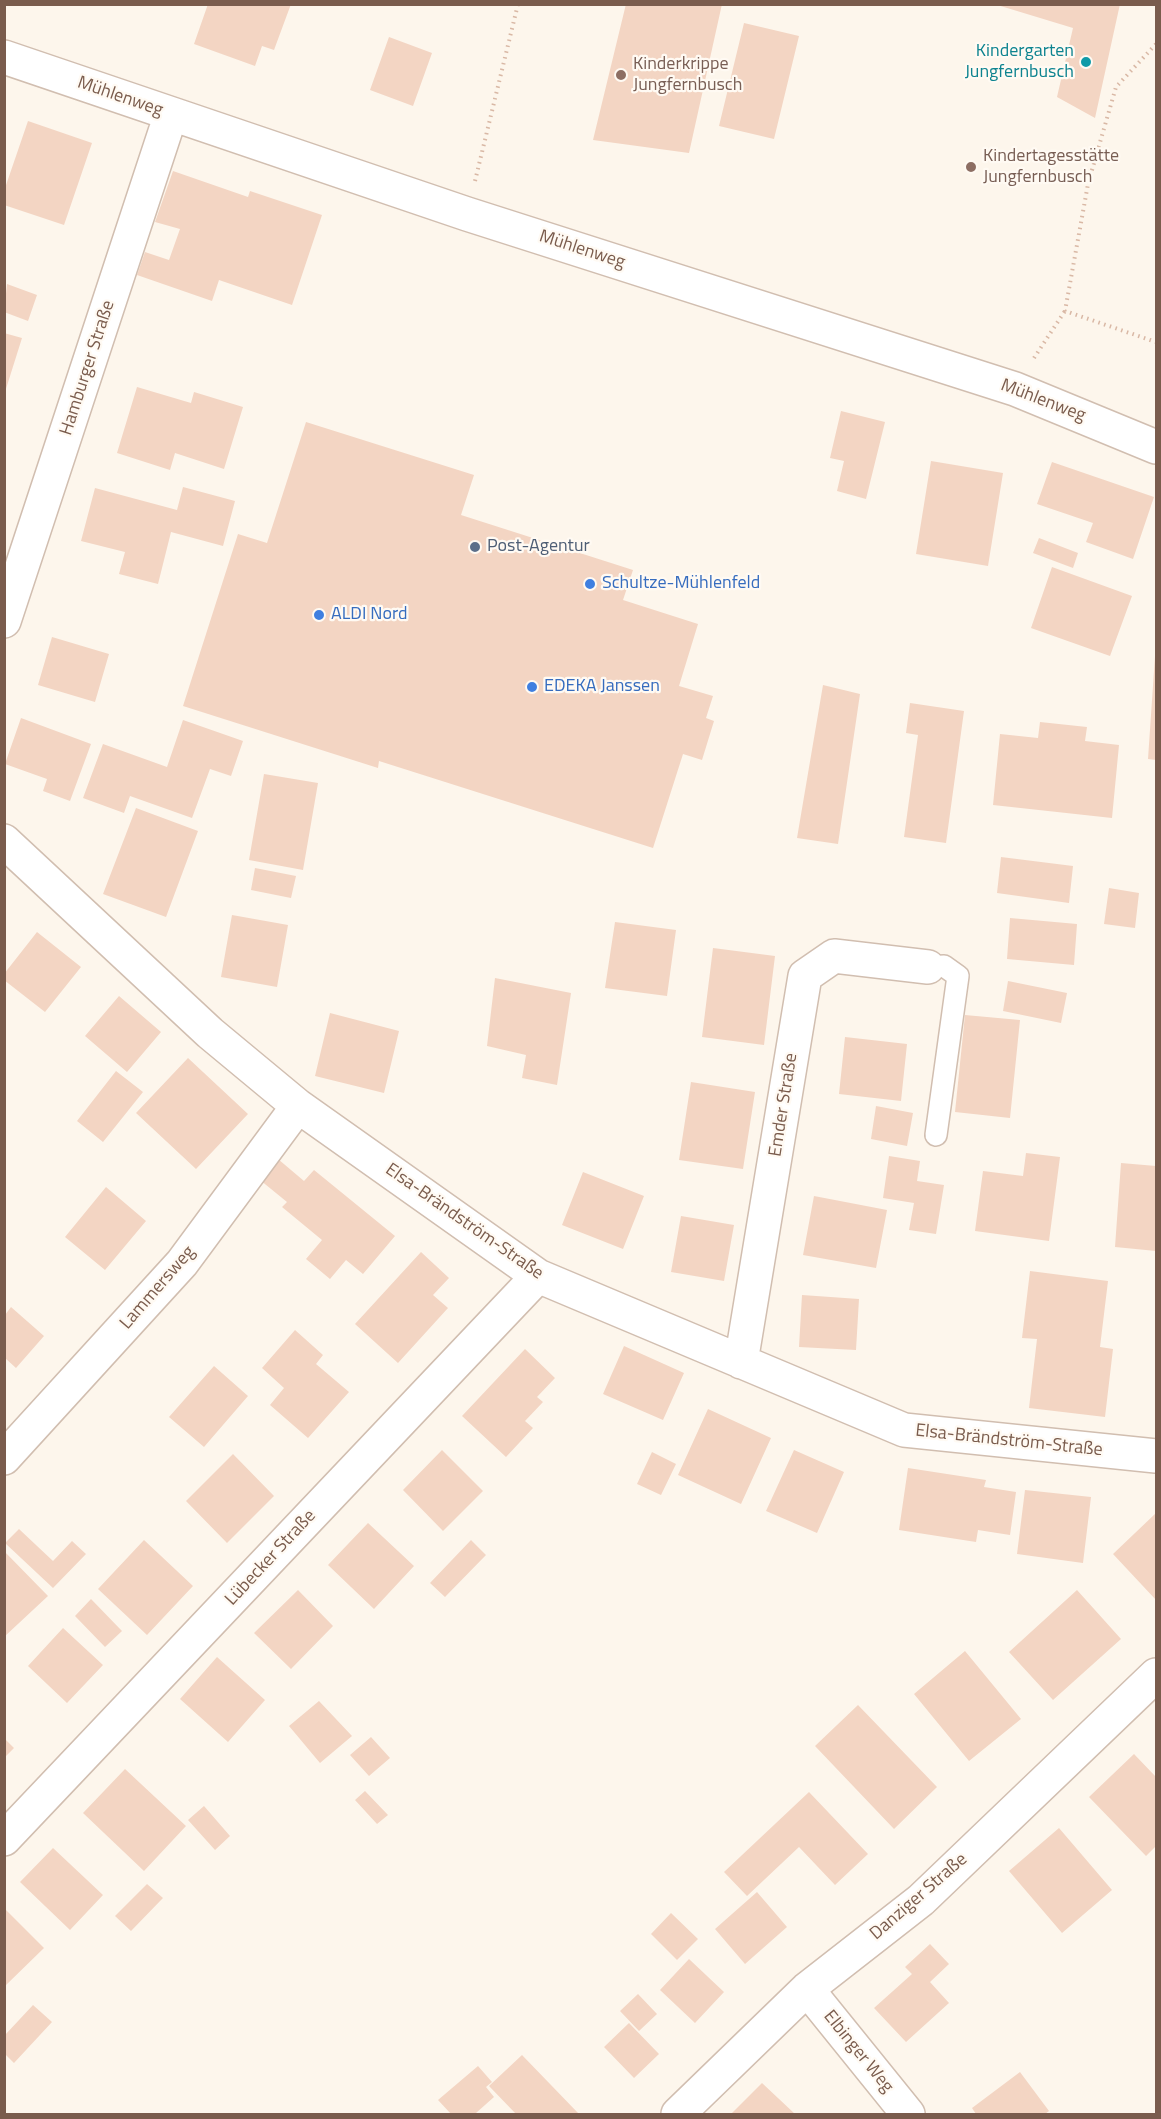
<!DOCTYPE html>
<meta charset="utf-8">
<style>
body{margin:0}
#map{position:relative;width:1161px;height:2119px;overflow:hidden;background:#fdf6ec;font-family:"Titillium Web",sans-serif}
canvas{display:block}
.frame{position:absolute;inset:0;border:6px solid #7a5c4d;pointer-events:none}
</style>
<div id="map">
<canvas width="1161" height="2119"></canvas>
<div class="frame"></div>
</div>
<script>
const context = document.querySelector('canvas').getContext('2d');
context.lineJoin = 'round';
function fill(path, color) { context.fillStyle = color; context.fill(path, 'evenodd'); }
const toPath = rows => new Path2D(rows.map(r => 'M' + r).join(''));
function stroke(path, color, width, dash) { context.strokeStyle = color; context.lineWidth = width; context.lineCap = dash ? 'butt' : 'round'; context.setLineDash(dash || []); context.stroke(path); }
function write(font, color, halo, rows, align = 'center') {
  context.font = font + ' "Titillium Web",sans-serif'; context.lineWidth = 4.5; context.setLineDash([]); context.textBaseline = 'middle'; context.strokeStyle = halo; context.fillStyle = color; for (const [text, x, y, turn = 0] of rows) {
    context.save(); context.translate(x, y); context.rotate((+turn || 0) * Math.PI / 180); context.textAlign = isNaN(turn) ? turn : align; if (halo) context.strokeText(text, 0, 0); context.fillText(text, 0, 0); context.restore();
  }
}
fill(toPath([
 [208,4,291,4,274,50,262,46,255,66,194,44],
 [626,4,722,4,689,153,593,140],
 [994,4,1120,4,1095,118,1057,97,1073,28],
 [744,23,799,36,774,139,719,126],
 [389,37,432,53,413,106,370,90],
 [28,121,92,143,64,225,4,205,4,191],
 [173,171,248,197,250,191,322,215,292,305,219,280,212,301,137,275,145,252,169,260,180,229,155,222],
 [7,284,37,295,28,321,4,312],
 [4,333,22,338,5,392,4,392],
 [137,387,191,403,194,392,243,407,224,469,175,453,170,470,117,453],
 [841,411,885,422,866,499,837,491,844,461,830,458],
 [306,422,474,475,461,515,633,570,623,600,698,624,679,686,713,696,706,718,714,721,702,760,683,754,653,848,379,761,378,768,183,706,238,534,267,543],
 [931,461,1003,473,988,566,916,554],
 [1052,462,1154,497,1133,559,1086,542,1093,523,1037,504],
 [183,487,235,501,223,546,171,532,158,584,119,574,125,552,81,541,95,488,177,510],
 [1039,538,1078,553,1073,568,1033,553],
 [1052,567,1132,596,1110,656,1031,628],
 [52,637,109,654,95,702,38,685],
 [1155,656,1156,656,1156,760,1148,759],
 [823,685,860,694,838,844,797,838],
 [910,703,964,711,946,843,904,837,918,735,906,733],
 [21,718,91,744,70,801,43,791,47,779,5,764],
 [183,720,243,741,231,776,210,769,192,818,130,796,124,813,83,798,103,744,167,767],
 [1040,722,1087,727,1085,741,1119,745,1112,818,993,805,1000,734,1038,738],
 [264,774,318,783,303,870,249,860],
 [136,808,198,831,166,917,103,894],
 [1001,857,1073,866,1069,903,997,893],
 [255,868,296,876,291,898,251,890],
 [1109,888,1139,893,1135,928,1104,924],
 [232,915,288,925,277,987,221,977],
 [1010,918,1077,924,1074,965,1007,959],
 [615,922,676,930,667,996,605,988],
 [37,932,81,967,45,1012,4,980,4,974],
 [713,948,775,956,764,1045,702,1037],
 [495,978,571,993,557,1085,522,1078,526,1055,487,1046],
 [1008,981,1067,993,1061,1023,1003,1011],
 [119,996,161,1032,127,1072,85,1036],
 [330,1013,399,1031,384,1093,315,1076],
 [965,1015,1020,1020,1010,1118,955,1112],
 [845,1037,907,1044,901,1101,839,1094],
 [188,1058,248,1114,196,1169,136,1113],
 [116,1071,143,1092,103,1142,77,1121],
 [691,1082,755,1092,743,1169,679,1160],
 [876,1106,913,1113,907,1146,871,1139],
 [1026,1153,1060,1157,1049,1241,975,1231,983,1171,1023,1176],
 [889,1156,920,1161,917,1181,944,1185,936,1234,909,1230,914,1203,883,1198],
 [278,1159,304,1181,314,1170,395,1236,363,1274,346,1260,330,1279,306,1259,322,1240,282,1207,287,1202,260,1180],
 [1121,1163,1156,1166,1156,1251,1115,1247],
 [583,1172,644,1196,623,1249,562,1225],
 [106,1187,146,1221,105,1270,65,1237],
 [814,1196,887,1210,876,1268,803,1255],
 [681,1216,734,1225,724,1281,671,1272],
 [421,1252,449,1278,433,1295,448,1308,398,1363,355,1324],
 [1030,1271,1108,1281,1100,1347,1113,1349,1105,1417,1029,1408,1037,1339,1022,1338],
 [802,1295,859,1299,856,1350,799,1347],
 [11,1307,44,1336,16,1368,5,1358,5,1315],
 [295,1330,323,1355,316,1364,349,1392,308,1438,270,1405,284,1388,262,1368],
 [624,1346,684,1373,663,1420,603,1394],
 [525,1349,555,1378,537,1397,543,1402,525,1421,533,1428,506,1457,462,1416],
 [214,1366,248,1396,204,1447,169,1417],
 [708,1409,771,1438,741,1504,678,1475],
 [442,1450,483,1491,443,1531,403,1490],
 [794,1450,844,1472,817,1533,766,1511],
 [652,1452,676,1464,661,1495,637,1484],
 [233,1454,274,1496,227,1543,186,1501],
 [908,1468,986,1480,984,1487,1016,1492,1010,1535,978,1530,976,1542,899,1530],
 [1025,1490,1091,1497,1083,1563,1017,1554],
 [1156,1513,1156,1600,1113,1554],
 [368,1523,414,1566,374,1609,328,1565],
 [19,1529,53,1561,72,1541,86,1554,53,1588,5,1543],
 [144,1540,193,1586,147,1635,98,1589],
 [471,1540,486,1555,445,1597,430,1583],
 [4,1551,48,1596,4,1637],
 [298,1590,333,1626,291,1669,254,1633],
 [1077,1590,1121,1639,1053,1700,1009,1652],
 [91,1599,122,1631,105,1647,75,1616],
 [63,1628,103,1665,67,1703,28,1666],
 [965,1651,1021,1719,969,1761,914,1694],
 [217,1657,265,1700,228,1742,180,1699],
 [319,1701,352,1736,320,1763,289,1726],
 [858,1705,937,1787,894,1829,815,1746],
 [371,1737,390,1758,369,1776,350,1755],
 [4,1738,14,1748,4,1758],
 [1134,1754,1156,1777,1156,1846,1146,1856,1089,1797],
 [125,1769,186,1826,144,1871,83,1813],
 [365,1791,388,1815,377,1824,355,1800],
 [809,1792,868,1854,835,1885,799,1847,747,1896,724,1872],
 [204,1806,230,1836,215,1850,188,1820],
 [1059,1828,1112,1890,1062,1933,1009,1871],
 [53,1848,103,1895,70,1930,20,1882],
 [147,1884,163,1898,131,1931,115,1916],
 [757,1892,787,1927,745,1964,715,1929],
 [4,1908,44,1948,4,1987],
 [671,1913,698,1939,677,1960,651,1934],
 [930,1944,949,1964,930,1982,949,2003,906,2042,874,2008,912,1974,905,1967],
 [689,1959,724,1992,695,2023,660,1990],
 [638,1994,657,2014,639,2031,620,2011],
 [33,2005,52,2022,14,2063,5,2054,5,2035],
 [629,2023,659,2054,634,2078,604,2047],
 [522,2055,579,2114,516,2114,489,2086],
 [478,2066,492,2082,486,2087,494,2097,476,2113,477,2114,451,2114,438,2100],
 [1020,2072,1049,2111,1045,2114,976,2114,972,2108],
 [762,2083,795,2114,731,2114]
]), '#f3d5c3');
const lane = toPath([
 [928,967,944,966,958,976,936,1135]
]);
const street = toPath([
 [4,57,467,214,1015,389,1156,447],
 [4,621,171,114],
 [4,841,210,1033,298,1106,538,1276,904,1430,1156,1456],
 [741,1362,805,976,834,956,928,967],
 [4,1458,182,1263,298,1106],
 [4,1839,538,1276],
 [807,1989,908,2114],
 [678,2114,807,1989,921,1900,1156,1675]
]);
stroke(lane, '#d1beb0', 24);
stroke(street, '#d1beb0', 36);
stroke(toPath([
 [1156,44,1116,87,1088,184,1065,311,1156,342],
 [475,181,518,4],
 [1034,358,1065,311]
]), '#d9b8a5', 4, [1.5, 4.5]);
stroke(lane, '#fff', 21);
stroke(street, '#fff', 33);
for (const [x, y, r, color] of [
 [1086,62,6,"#0f9aa8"],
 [621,75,6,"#8d6e63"],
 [971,167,6,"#8d6e63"],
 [475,547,6,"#5c6f8a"],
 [590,584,6,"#3f7fe0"],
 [319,615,6,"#3f7fe0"],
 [532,687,6,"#3f7fe0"]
]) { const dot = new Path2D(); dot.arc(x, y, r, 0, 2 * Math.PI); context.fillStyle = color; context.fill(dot); stroke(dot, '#fffaf3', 2); }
write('18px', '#0d838f', '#fffaf3', [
 ["Kindergarten",1074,52],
 ["Jungfernbusch",1074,73]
], 'right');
write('18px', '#785e54', '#fffaf3', [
 ["Kinderkrippe",633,65],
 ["Jungfernbusch",633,86],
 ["Kindertagesstätte",983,157],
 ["Jungfernbusch",983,178]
], 'left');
write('18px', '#7a5c4d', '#fffaf3', [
 ["Mühlenweg",120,97,19],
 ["Mühlenweg",582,250,18],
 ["Hamburger Straße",88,368,-72],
 ["Mühlenweg",1043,401,21],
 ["Emder Straße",784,1105,-81],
 ["Elsa-Brändström-Straße",464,1222,35],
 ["Lammersweg",158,1288,-49],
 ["Elsa-Brändström-Straße",1009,1441,6],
 ["Lübecker Straße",271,1558,-47],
 ["Danziger Straße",919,1897,-41],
 ["Elbinger Weg",858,2052,51]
]);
write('18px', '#4e5e75', '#fffaf3', [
 ["Post-Agentur",487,547]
], 'left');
write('18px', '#366cbe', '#fffaf3', [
 ["Schultze-Mühlenfeld",602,584],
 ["ALDI Nord",331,615],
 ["EDEKA Janssen",544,687]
], 'left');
</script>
